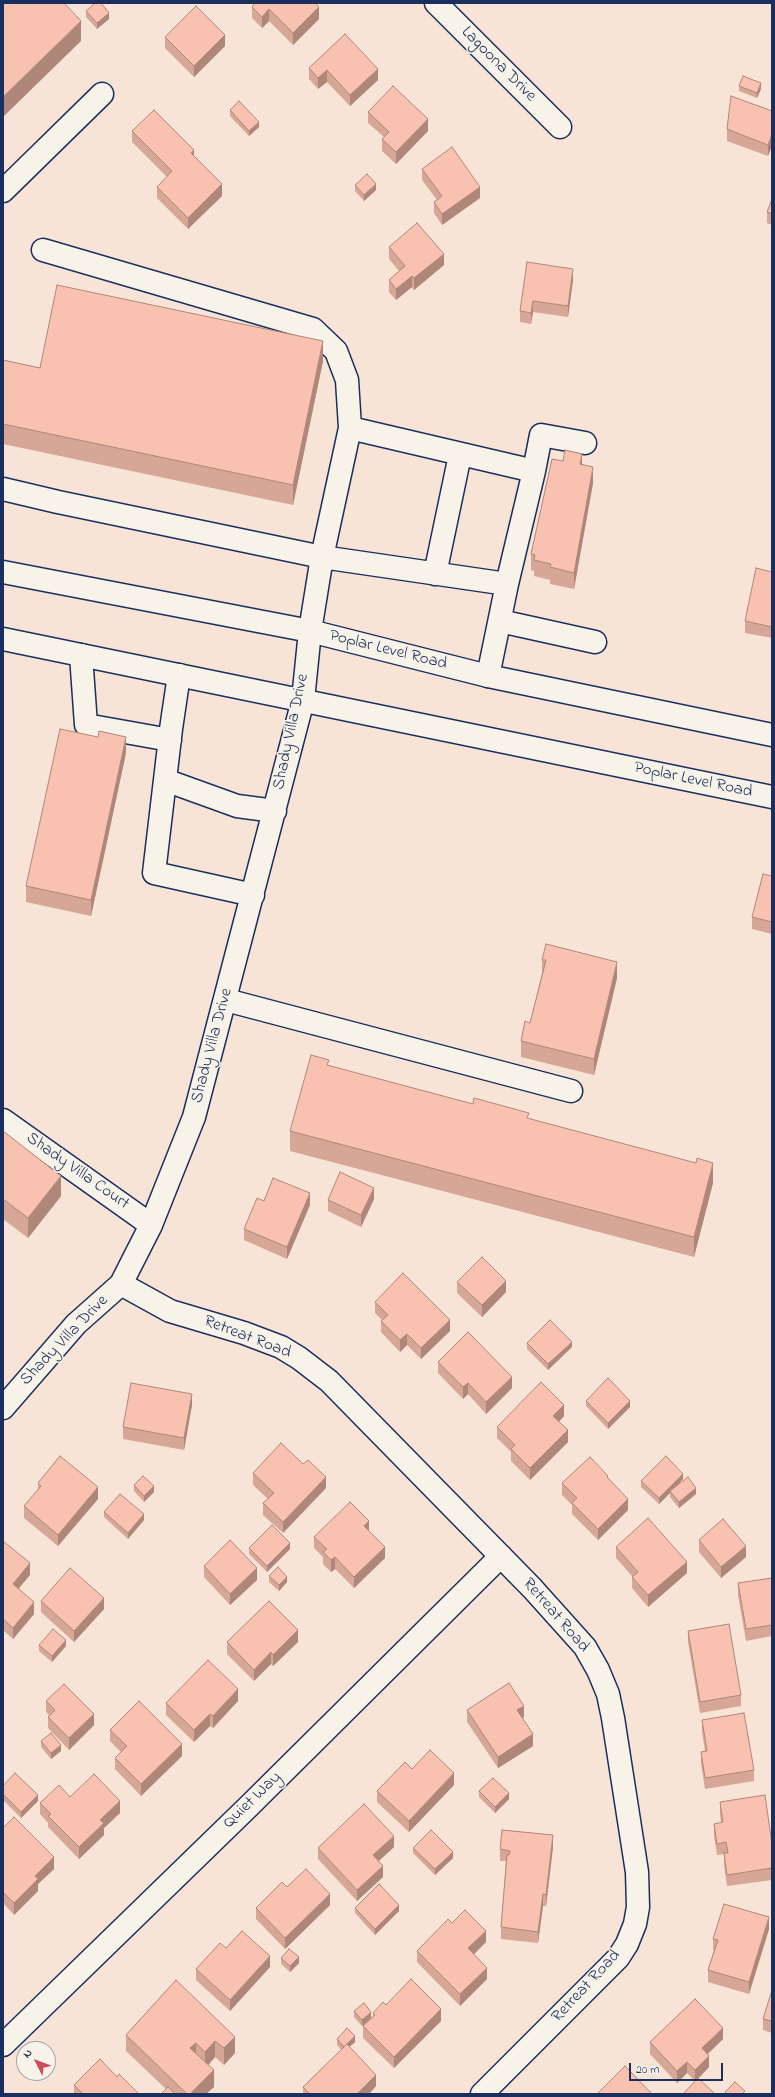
<!DOCTYPE html>
<style>
body{margin:0}
#map{position:relative;width:775px;height:2097px;overflow:hidden;background:#f8e4d7;font-family:"Indie Flower",sans-serif}
canvas{display:block}
.frame{position:absolute;inset:0;border:4px solid #1b2f5e;pointer-events:none}
.north{position:absolute;left:16px;top:2041px;width:40px;height:40px;box-sizing:border-box;background:#f7f3e8;border:1px solid #9fa5b1;border-radius:50%;rotate:312deg;font-size:11px;font-weight:700;line-height:16px;text-align:center;color:#1b2f5e}
.north::after{content:'';display:block;margin:auto;width:14px;height:18px;background:#d1495b;clip-path:polygon(50% 0,100% 100%,50% 72%,0 100%)}
.scale{position:absolute;left:629px;top:2063px;width:94px;height:18px;box-sizing:border-box;border:2px solid #1b2f5e;border-top:0;padding-left:5px;font-size:12px;line-height:14px;white-space:nowrap;color:#1b2f5e;-webkit-text-stroke:3px #f7f3e8;paint-order:stroke}
</style>
<div id="map">
<canvas width="775" height="2097"></canvas>
<div class="frame"></div>
<div class="north">N</div>
<div class="scale">20 m</div>
</div>
<script>
const context = document.querySelector('canvas').getContext('2d');
context.lineJoin = 'round';
const toPath = rows => new Path2D(rows.map(r => 'M' + r).join(''));
function stroke(path, color, width, dash) { context.strokeStyle = color; context.lineWidth = width; context.lineCap = dash ? 'butt' : 'round'; context.setLineDash(dash || []); context.stroke(path); }
function fill(path, color) { context.fillStyle = color; context.fill(path, 'evenodd'); }
function write(font, color, halo, rows, align = 'center') {
  context.font = font + ' "Indie Flower",sans-serif'; context.lineWidth = 3; context.setLineDash([]); context.textBaseline = 'middle'; context.strokeStyle = halo; context.fillStyle = color; for (const [text, x, y, turn = 0] of rows) {
    context.save(); context.translate(x, y); context.rotate((+turn || 0) * Math.PI / 180); context.textAlign = isNaN(turn) ? turn : align; if (halo) context.strokeText(text, 0, 0); context.fillText(text, 0, 0); context.restore();
  }
}
const minor = toPath([
 [436,3,560,127],
 [3,191,102,94],
 [350,428,534,471,541,435,585,443],
 [3,489,58,502,322,557,507,584],
 [435,574,460,455],
 [500,621,595,642],
 [81,655,86,725,170,740],
 [179,675,171,729,154,873,253,895],
 [488,676,507,584,534,471],
 [165,780,237,806,275,811],
 [226,1000,571,1091],
 [3,1120,151,1225],
 [121,1284,170,1311,244,1333,281,1347,299,1358,329,1381,532,1588,585,1647,598,1670,608,1694,613,1718,637,1872,638,1907,635,1924,627,1944,618,1958,482,2094],
 [3,1408,76,1324,121,1284,151,1225,194,1117,303,700,310,631,322,557,350,428,347,380,336,351,313,329,43,250],
 [3,2045,249,1806,501,1556]
]);
const major = toPath([
 [3,572,310,631,488,676,772,735],
 [3,639,772,797]
]);
stroke(minor, '#1b2f5e', 25);
stroke(major, '#1b2f5e', 25);
stroke(minor, '#f7f3e8', 22);
stroke(major, '#f7f3e8', 22);
fill(toPath([
 [252,7,319,19,293,45,269,21,262,28,252,18],
 [86,11,109,19,97,29,86,17],
 [345,34,378,80,350,106,327,82,318,89,309,79,309,68],
 [165,37,225,46,194,77,165,48],
 [739,86,761,89,757,98,739,91],
 [230,110,259,127,249,136,230,116],
 [772,111,768,156,727,141,727,129],
 [368,112,428,131,396,164,382,151,382,139,384,137,368,123],
 [132,131,194,156,222,196,188,229,157,198,157,187,167,177,132,142],
 [422,169,480,198,442,225,434,213,434,202,437,200,422,180],
 [355,185,376,190,364,201,355,191],
 [772,199,772,225,767,223,767,212],
 [389,247,444,265,414,290,412,287,396,300,389,292,389,280,399,271,389,259],
 [527,262,573,280,568,317,533,312,531,324,520,322,520,311],
 [3,360,40,368,323,361,293,505,3,444],
 [563,461,582,464,593,483,574,589,550,584,550,580,534,576,534,571,531,570,531,554],
 [772,572,772,638,745,633,745,621],
 [126,753,91,916,26,902,26,886],
 [772,876,772,934,752,929,752,917],
 [542,960,617,978,594,1075,521,1057,521,1041,530,1023,542,974],
 [329,1066,529,1119,713,1183,694,1257,290,1151,290,1131],
 [3,1131,61,1196,28,1238,3,1219],
 [374,1199,361,1227,328,1211,328,1200],
 [264,1201,310,1205,287,1259,244,1240,244,1229],
 [457,1282,506,1292,482,1317,457,1293],
 [375,1302,450,1331,421,1359,407,1345,400,1352,381,1332,381,1321,382,1320,375,1313],
 [527,1343,572,1347,548,1370,527,1349],
 [438,1362,512,1388,486,1414,468,1394,463,1399,438,1373],
 [586,1401,630,1407,608,1429,586,1406],
 [192,1405,184,1450,123,1439,123,1427],
 [564,1416,559,1422,568,1442,530,1480,511,1461,511,1452,497,1438,497,1427],
 [303,1464,326,1488,283,1533,263,1515,263,1503,268,1499,253,1485,253,1473],
 [683,1479,677,1486,696,1494,679,1508,670,1497,670,1493,659,1504,641,1487,641,1481],
 [38,1483,98,1499,58,1546,24,1518,24,1506,38,1490],
 [562,1483,628,1510,598,1540,572,1514,572,1505,562,1495],
 [134,1485,154,1492,144,1502,134,1491],
 [104,1512,144,1520,128,1539,104,1517],
 [369,1531,385,1558,354,1588,335,1569,331,1572,323,1564,323,1557,314,1548,314,1537],
 [699,1540,746,1557,721,1578,699,1552],
 [3,1541,30,1575,19,1588,34,1614,13,1639,3,1630],
 [616,1547,687,1573,648,1607,632,1588,632,1576,616,1558],
 [249,1548,290,1549,267,1572,249,1554],
 [204,1566,257,1580,230,1605,204,1577],
 [269,1576,287,1582,279,1591,269,1582],
 [772,1578,772,1636,746,1641,738,1595,738,1583],
 [41,1601,104,1609,74,1642,41,1612],
 [688,1631,741,1695,741,1706,700,1713,688,1642],
 [227,1642,298,1642,273,1666,271,1664,254,1681,227,1654],
 [39,1645,66,1646,52,1662,39,1651],
 [46,1701,94,1725,69,1750,48,1728,48,1717,49,1715,46,1712],
 [238,1701,213,1728,210,1726,194,1742,166,1715,166,1703],
 [467,1710,524,1717,522,1718,533,1746,498,1768,467,1722],
 [702,1720,754,1770,754,1781,705,1789,701,1763,701,1752,705,1751,702,1732],
 [110,1730,182,1756,141,1796,115,1769,115,1758,121,1752,110,1741],
 [41,1741,61,1751,51,1759,41,1747],
 [412,1769,454,1785,409,1832,377,1802,377,1791],
 [3,1786,38,1801,21,1818,3,1800],
 [479,1791,509,1799,495,1813,479,1797],
 [70,1797,120,1813,104,1828,104,1835,79,1859,48,1827,48,1823,40,1814,40,1803],
 [720,1802,772,1844,772,1880,727,1886,724,1865,724,1854,717,1855,714,1836,714,1824,721,1823,720,1813],
 [3,1828,54,1869,38,1884,38,1891,14,1915,3,1903],
 [394,1847,379,1861,383,1877,357,1901,318,1859,318,1848],
 [553,1847,546,1906,543,1906,538,1943,501,1939,501,1927,506,1861,500,1861,500,1849],
 [413,1848,453,1858,435,1875,413,1853],
 [287,1887,330,1905,285,1949,256,1919,256,1908],
 [355,1908,399,1911,375,1935,355,1913],
 [452,1923,486,1942,474,1954,487,1979,460,2006,417,1962,417,1951],
 [769,1929,749,1994,708,1982,708,1970,714,1950,713,1950,713,1939],
 [226,1948,270,1967,230,2011,196,1980,196,1969],
 [281,1958,299,1963,290,1972,281,1964],
 [176,1980,235,2053,224,2065,215,2057,208,2065,214,2087,206,2094,161,2094,166,2089,126,2051,126,2035],
 [772,1990,772,2033,763,2030,763,2019],
 [386,2005,441,2021,394,2068,363,2038,363,2026,370,2019,362,2026,354,2017,354,2011,371,2018,373,2016,373,2013],
 [337,2039,355,2042,349,2047,376,2086,369,2094,303,2094,303,2087,342,2050,337,2045],
 [723,2039,708,2054,709,2067,695,2081,687,2073,677,2083,650,2054,650,2042],
 [117,2077,139,2094,74,2094,74,2085]
]), '#d6a696');
fill(toPath([
 [319,7,319,19,293,45,293,33],
 [269,9,269,21,262,28,262,17],
 [109,13,109,19,97,29,97,23],
 [81,21,81,41,3,117,3,97],
 [225,35,225,46,194,77,194,66],
 [378,69,378,80,350,106,350,95],
 [327,70,327,82,318,89,318,78],
 [761,83,761,89,757,98,757,93],
 [428,119,428,131,396,164,396,152],
 [259,122,259,127,249,136,249,131],
 [772,134,772,146,768,156,768,145],
 [194,150,194,161,191,153],
 [222,184,222,196,188,229,188,218],
 [376,184,376,190,364,201,364,195],
 [480,187,480,198,442,225,442,214],
 [444,254,444,265,414,290,414,278],
 [573,269,573,280,568,317,568,306],
 [412,276,412,287,396,300,396,289],
 [533,301,533,312,531,324,531,313],
 [323,341,323,361,293,505,293,485],
 [582,454,582,470,580,464],
 [593,467,593,483,574,589,574,573],
 [126,737,126,753,91,916,91,900],
 [617,962,617,978,594,1075,594,1059],
 [713,1163,713,1183,694,1257,694,1237],
 [61,1176,61,1196,28,1238,28,1218],
 [374,1188,374,1199,361,1227,361,1215],
 [310,1193,310,1205,287,1259,287,1247],
 [506,1281,506,1292,482,1317,482,1305],
 [450,1320,450,1331,421,1359,421,1348],
 [407,1334,407,1345,400,1352,400,1340],
 [572,1342,572,1347,548,1370,548,1364],
 [512,1377,512,1388,486,1414,486,1402],
 [468,1383,468,1394,463,1399,463,1387],
 [192,1394,192,1405,184,1450,184,1438],
 [630,1401,630,1407,608,1429,608,1423],
 [564,1405,564,1416,553,1428,553,1416],
 [568,1430,568,1442,530,1480,530,1468],
 [683,1474,683,1479,671,1492,670,1491,670,1493,659,1504,659,1498],
 [326,1477,326,1488,283,1533,283,1522],
 [154,1486,154,1492,144,1502,144,1496],
 [98,1487,98,1499,58,1546,58,1535],
 [696,1488,696,1494,679,1508,679,1502],
 [628,1499,628,1510,598,1540,598,1529],
 [144,1514,144,1520,128,1539,128,1533],
 [369,1521,369,1532,364,1526],
 [290,1543,290,1549,267,1572,267,1566],
 [746,1546,746,1557,721,1578,721,1567],
 [385,1547,385,1558,354,1588,354,1577],
 [335,1557,335,1569,331,1572,331,1560],
 [687,1562,687,1573,648,1607,648,1595],
 [30,1563,30,1575,13,1595,13,1584],
 [257,1568,257,1580,230,1605,230,1594],
 [287,1577,287,1582,279,1591,279,1585],
 [104,1598,104,1609,74,1642,74,1631],
 [34,1602,34,1614,13,1639,13,1628],
 [298,1630,298,1642,273,1666,273,1655],
 [66,1640,66,1646,52,1662,52,1656],
 [271,1652,271,1664,254,1681,254,1670],
 [238,1689,238,1701,213,1728,213,1716],
 [524,1706,524,1717,517,1722,517,1710],
 [94,1714,94,1725,69,1750,69,1738],
 [210,1714,210,1726,194,1742,194,1730],
 [533,1734,533,1746,498,1768,498,1757],
 [182,1744,182,1756,141,1796,141,1784],
 [61,1745,61,1751,51,1759,51,1753],
 [454,1773,454,1785,409,1832,409,1821],
 [509,1793,509,1799,495,1813,495,1807],
 [38,1795,38,1801,21,1818,21,1812],
 [120,1801,120,1813,104,1828,104,1835,79,1859,79,1847,100,1820],
 [553,1835,553,1847,546,1906,546,1895],
 [394,1836,394,1847,373,1866,373,1855],
 [453,1852,453,1858,435,1875,435,1869],
 [54,1857,54,1869,38,1884,38,1891,14,1915,14,1903,35,1876],
 [383,1866,383,1877,357,1901,357,1890],
 [330,1894,330,1905,285,1949,285,1938],
 [543,1894,543,1906,538,1943,538,1932],
 [399,1905,399,1911,375,1935,375,1929],
 [769,1917,769,1929,749,1994,749,1982],
 [486,1931,486,1942,468,1960,468,1948],
 [270,1956,270,1967,230,2011,230,2000],
 [299,1957,299,1963,290,1972,290,1966],
 [487,1968,487,1979,460,2006,460,1994],
 [441,2009,441,2021,394,2068,394,2057],
 [371,2012,371,2018,362,2026,362,2020],
 [723,2028,723,2039,702,2059,702,2048],
 [355,2036,355,2042,344,2052,344,2047],
 [235,2037,235,2053,224,2065,224,2048],
 [215,2041,215,2057,205,2069,205,2052],
 [196,2043,196,2059,190,2048],
 [709,2056,709,2067,695,2082,695,2070],
 [687,2062,687,2073,677,2083,677,2071],
 [214,2070,214,2087,206,2094,190,2094],
 [376,2075,376,2086,369,2094,357,2094]
]), '#ae877a');
const building = toPath([
 [3,3,64,3,81,21,3,97,3,3],
 [95,3,101,3,109,13,97,23,86,11,95,3],
 [255,3,315,3,319,7,293,33,269,9,262,17,252,7,255,3],
 [196,6,225,35,194,66,165,37,196,6],
 [345,34,378,69,350,95,327,70,318,78,309,68,345,34],
 [743,76,761,83,757,93,739,86,743,76],
 [393,86,428,119,396,152,382,139,389,132,368,112,393,86],
 [731,96,772,111,772,134,768,145,727,129,731,96],
 [239,101,259,122,249,131,230,110,239,101],
 [154,110,194,150,191,153,222,184,188,218,157,187,172,171,132,131,154,110],
 [452,147,480,187,442,214,434,202,442,196,422,169,452,147],
 [367,174,376,184,364,195,355,185,367,174],
 [772,199,772,214,767,212,772,199],
 [417,223,444,254,414,278,412,276,396,289,389,280,405,266,389,247,417,223],
 [527,262,573,269,568,306,533,301,531,313,520,311,527,262],
 [57,285,323,341,293,485,3,424,3,360,40,368,57,285],
 [565,450,582,454,580,464,593,467,574,573,550,567,551,564,534,560,535,555,531,554,552,459,563,461,565,450],
 [756,568,772,572,772,627,745,621,756,568],
 [60,729,98,737,99,731,126,737,91,900,26,886,60,729],
 [763,874,772,876,772,922,752,917,763,874],
 [546,944,617,962,594,1059,521,1041,525,1021,530,1023,546,960,542,960,546,944],
 [311,1055,329,1060,327,1065,473,1104,474,1098,529,1113,527,1118,696,1163,697,1158,713,1163,694,1237,290,1131,311,1055],
 [3,1131,61,1176,28,1218,3,1199,3,1131],
 [340,1172,374,1188,361,1215,328,1200,340,1172],
 [273,1178,310,1193,287,1247,244,1229,257,1198,264,1201,273,1178],
 [482,1257,506,1281,482,1305,457,1282,482,1257],
 [403,1273,450,1320,421,1348,407,1334,400,1340,381,1321,388,1315,375,1302,403,1273],
 [550,1320,572,1342,548,1364,527,1343,550,1320],
 [468,1332,512,1377,486,1402,468,1383,463,1387,438,1362,468,1332],
 [608,1378,630,1401,608,1423,586,1401,608,1378],
 [541,1382,564,1405,553,1416,568,1430,530,1468,511,1449,515,1445,497,1427,541,1382],
 [131,1383,192,1394,184,1438,123,1427,131,1383],
 [281,1443,303,1464,308,1460,326,1477,283,1522,263,1503,274,1493,253,1473,281,1443],
 [60,1456,98,1487,58,1535,24,1506,41,1486,38,1483,60,1456],
 [666,1456,683,1474,659,1498,641,1481,666,1456],
 [590,1457,608,1476,607,1477,628,1499,598,1529,572,1503,577,1498,562,1483,590,1457],
 [143,1476,154,1486,144,1496,134,1485,143,1476],
 [688,1477,696,1488,679,1502,670,1491,688,1477],
 [120,1494,144,1514,128,1533,104,1512,120,1494],
 [350,1502,369,1521,364,1526,385,1547,354,1577,335,1557,331,1560,323,1552,327,1549,314,1537,350,1502],
 [648,1518,687,1562,648,1595,632,1577,638,1572,616,1547,648,1518],
 [723,1519,746,1546,721,1567,699,1540,723,1519],
 [272,1525,290,1543,267,1566,249,1548,272,1525],
 [230,1540,257,1568,230,1594,204,1566,230,1540],
 [3,1541,30,1563,13,1584,34,1602,13,1628,3,1619,3,1541],
 [278,1567,287,1577,279,1585,269,1576,278,1567],
 [70,1568,104,1598,74,1631,41,1601,70,1568],
 [772,1578,772,1625,746,1629,738,1583,772,1578],
 [269,1601,298,1630,273,1655,271,1652,254,1670,227,1642,269,1601],
 [729,1624,741,1695,700,1702,688,1631,729,1624],
 [53,1629,66,1640,52,1656,39,1645,53,1629],
 [208,1660,238,1689,213,1716,210,1714,194,1730,166,1703,208,1660],
 [509,1683,524,1706,517,1710,533,1734,498,1757,467,1710,509,1683],
 [64,1684,94,1714,69,1738,48,1717,55,1710,46,1701,64,1684],
 [139,1701,182,1744,141,1784,115,1758,127,1746,110,1730,139,1701],
 [744,1713,754,1770,705,1778,701,1752,707,1751,702,1720,744,1713],
 [51,1733,61,1745,51,1753,41,1741,51,1733],
 [430,1750,454,1773,409,1821,377,1791,405,1762,412,1769,430,1750],
 [15,1773,38,1795,21,1812,3,1794,3,1786,15,1773],
 [94,1774,120,1801,100,1820,104,1823,79,1847,48,1816,51,1814,40,1803,59,1785,70,1797,94,1774],
 [493,1778,509,1793,495,1807,479,1791,493,1778],
 [765,1795,772,1844,772,1868,727,1875,724,1853,728,1853,726,1842,717,1844,714,1824,723,1822,720,1802,765,1795],
 [364,1804,394,1836,373,1855,383,1866,357,1890,318,1848,364,1804],
 [14,1817,54,1857,35,1876,38,1879,14,1903,3,1892,3,1828,14,1817],
 [431,1830,453,1852,435,1869,413,1848,431,1830],
 [502,1830,553,1835,546,1895,543,1894,538,1932,501,1927,507,1855,509,1855,510,1851,500,1849,502,1830],
 [306,1869,330,1894,285,1938,256,1908,282,1882,287,1887,306,1869],
 [379,1884,399,1905,375,1929,355,1908,379,1884],
 [724,1904,769,1917,749,1982,708,1970,718,1940,713,1939,724,1904],
 [465,1910,486,1931,468,1948,487,1968,460,1994,417,1951,448,1919,452,1923,465,1910],
 [242,1931,270,1956,230,2000,196,1969,220,1943,226,1948,242,1931],
 [289,1949,299,1957,290,1966,281,1958,289,1949],
 [411,1979,441,2009,394,2057,363,2026,375,2015,373,2013,383,2002,386,2005,411,1979],
 [176,1980,235,2037,224,2048,215,2041,205,2052,196,2043,190,2048,214,2070,190,2094,187,2094,126,2035,176,1980],
 [772,1990,772,2021,763,2019,772,1990],
 [695,1999,723,2028,702,2048,709,2056,695,2070,687,2062,677,2071,650,2042,695,1999],
 [364,2003,371,2012,362,2020,354,2011,364,2003],
 [347,2028,355,2036,344,2047,337,2039,347,2028],
 [347,2044,376,2075,357,2094,310,2094,303,2087,347,2044],
 [100,2059,117,2077,119,2074,139,2094,83,2094,74,2085,100,2059],
 [625,2066,652,2094,599,2094,598,2093,625,2066],
 [698,2078,715,2094,683,2094,698,2078],
 [735,2082,745,2091,742,2094,727,2094,725,2092,735,2082],
 [168,2087,175,2094,161,2094,168,2087]
]);
fill(building, '#f9c1af');
stroke(building, '#ae877a', 1);
write('17px', '#1b2f5e', '#f7f3e8', [
 ["Lagoona Drive",498,65,45],
 ["Poplar Level Road",388,651,14],
 ["Shady Villa Drive",292,732,-78],
 ["Poplar Level Road",693,781,12],
 ["Shady Villa Drive",213,1046,-75],
 ["Shady Villa Court",77,1172,35],
 ["Retreat Road",247,1338,21],
 ["Shady Villa Drive",65,1341,-46],
 ["Retreat Road",555,1616,49],
 ["Quiet Way",253,1801,-44],
 ["Retreat Road",587,1987,-47]
]);
</script>
